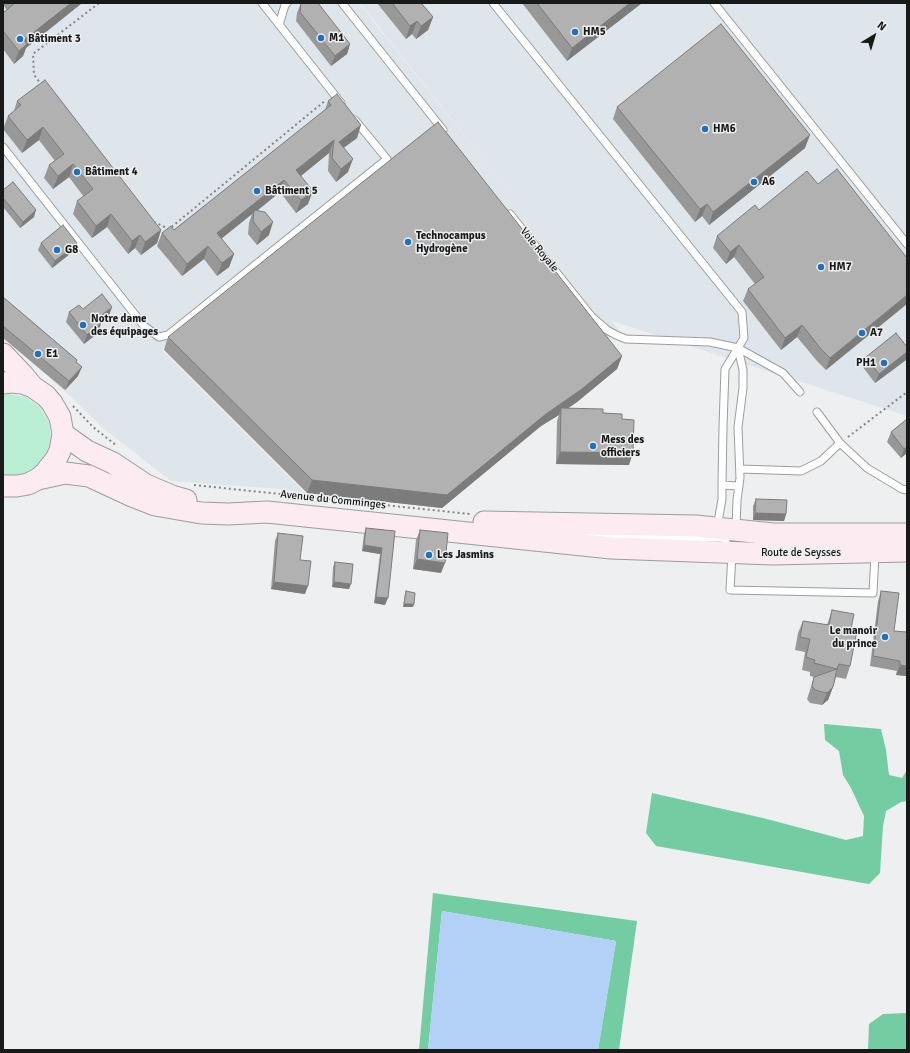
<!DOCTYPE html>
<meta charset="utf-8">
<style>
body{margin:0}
#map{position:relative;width:910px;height:1053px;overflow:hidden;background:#eeeff0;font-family:Signika,sans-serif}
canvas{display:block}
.frame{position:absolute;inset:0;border:4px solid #181919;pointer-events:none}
.north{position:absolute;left:854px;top:16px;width:40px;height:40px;-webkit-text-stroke:3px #eeeff0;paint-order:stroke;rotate:38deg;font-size:11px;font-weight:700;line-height:16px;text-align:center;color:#181919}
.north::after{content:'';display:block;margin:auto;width:14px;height:18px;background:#181919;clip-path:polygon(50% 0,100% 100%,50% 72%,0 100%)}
</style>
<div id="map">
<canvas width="910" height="1053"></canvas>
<div class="frame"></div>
<div class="north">N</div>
</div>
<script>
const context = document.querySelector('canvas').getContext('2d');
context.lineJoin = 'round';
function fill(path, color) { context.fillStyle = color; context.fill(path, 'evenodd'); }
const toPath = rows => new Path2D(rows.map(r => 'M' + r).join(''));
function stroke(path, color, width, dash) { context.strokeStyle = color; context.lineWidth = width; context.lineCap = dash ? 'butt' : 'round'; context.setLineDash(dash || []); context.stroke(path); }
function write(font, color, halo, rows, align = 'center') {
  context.font = font + ' Signika,sans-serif'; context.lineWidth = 3; context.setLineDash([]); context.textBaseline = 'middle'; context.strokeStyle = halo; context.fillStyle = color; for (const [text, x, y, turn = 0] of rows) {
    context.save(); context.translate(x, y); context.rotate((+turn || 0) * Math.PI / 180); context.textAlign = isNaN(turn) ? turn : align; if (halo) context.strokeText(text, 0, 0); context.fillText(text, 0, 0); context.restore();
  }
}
fill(toPath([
 [3,3,359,3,557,253,360,3,907,3,907,416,612,321,619,331,600,345,434,135,162,350,305,493,281,489,171,481,103,428,72,398,3,336]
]), '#dee5eb');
fill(toPath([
 [9,394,26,397,40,407,49,422,51,439,47,455,36,468,20,476,3,476,3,395]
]), '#bbefd4');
fill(toPath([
 [824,724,881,729,886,750,889,775,902,778,907,770,907,801,901,802,886,811,883,826,880,873,869,884,656,846,646,833,652,793,763,818,846,840,863,836,864,816,851,788,843,775,839,751,825,740],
 [433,893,637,921,619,1050,598,1050,616,941,442,911,428,1050,419,1050],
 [907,1013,907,1050,868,1050,869,1024,883,1014]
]), '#73cca2');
fill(toPath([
 [442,911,616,941,598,1050,428,1050]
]), '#b3d0f7');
const service = toPath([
 [262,3,341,103],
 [342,3,443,130],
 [493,3,742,312,744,338,725,369,723,426,722,485,738,486],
 [714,3,907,244],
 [279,25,285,5,287,3],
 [3,147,144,326,159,337,168,335,387,159,355,120],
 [510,214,592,317,607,330,616,335,626,339,710,342,738,348,783,373,800,392],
 [817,412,840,443,867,468,902,489,907,490],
 [740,469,801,471,821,461,840,443],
 [722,485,722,499,717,528,731,550],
 [736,528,737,500,740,478,738,427,743,388,743,370,738,348],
 [585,536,721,538],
 [732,554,730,590,873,593,875,554]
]);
const secondary = toPath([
 [3,354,23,375,33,387],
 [3,383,11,382,22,383,33,387,46,396,52,403,60,417,63,434,60,451,56,459,45,473,38,479,28,484,17,486,3,486],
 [63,434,87,451,113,463,146,485,172,496,186,500],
 [38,479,65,473,89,476,132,496,155,505,201,513,228,514,267,512,611,548,773,554,907,551],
 [484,522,696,526,773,534,907,534]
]);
stroke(service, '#9c9d9d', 9);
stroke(secondary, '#9c9d9d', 23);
stroke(toPath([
 [42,85,34,75,33,54,99,3],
 [154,222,169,229,326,100],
 [73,406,93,427,117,446],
 [848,437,907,392],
 [194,485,470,514]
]), '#848586', 2, [2, 3]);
stroke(service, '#fff', 7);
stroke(secondary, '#fcebf0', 21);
fill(toPath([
 [3,3,82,3,26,48,23,56,14,64,3,49,3,13,7,10,3,5],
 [301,3,350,44,347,54,331,66,296,21,297,13],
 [377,3,421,3,433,17,428,30,416,39,412,34,406,39],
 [522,3,642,3,567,61],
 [17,101,161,230,157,243,141,255,135,248,128,254,107,227,92,238,73,214,77,201,84,197,69,177,53,189,44,178,49,165,55,161,39,140,22,153,3,129,8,116,14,111],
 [328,101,357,138,343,148,348,172,336,182,328,171,329,153,301,176,308,204,296,213,280,192,257,211,269,235,257,245,248,234,249,223,252,214,221,239,234,254,229,267,217,276,204,259,182,276,157,246,162,233,174,230,325,110],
 [617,107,805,148,709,225,702,216,695,222,613,119],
 [818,184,907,258,826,370,817,361,797,337,781,350,743,301,748,289,755,284,734,257,726,264,713,248,717,236,759,210],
 [3,190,34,217,20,228,3,207],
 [41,243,75,250,52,268,38,250],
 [3,297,77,360,76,362,78,376,65,390,3,338],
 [83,309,109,316,101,323,98,333,84,344,66,322,69,312],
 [168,337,622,356,617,369,577,402,568,408,603,413,622,419,629,465,556,464,557,421,559,415,541,426,442,508,307,493,164,350],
 [907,347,907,357,906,360,875,383,862,366,866,357],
 [907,419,907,453,901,458,887,442,891,432],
 [756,499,786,514,784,521,753,520,753,506],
 [366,528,395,531,385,605,374,603,380,554,362,551,364,534],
 [420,530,441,573,413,569,416,540],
 [278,533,300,560,305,594,271,589,275,541],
 [335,562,349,589,332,587,333,567],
 [406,591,413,607,403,607,405,594],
 [881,591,894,631,907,676,896,675,897,671,870,666,878,601],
 [832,610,851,629,850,666,846,679,836,677,833,687,828,700,822,705,810,703,807,699,810,690,814,677,810,676,810,672,802,670,805,652,795,650,798,633,803,621,827,625]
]), '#989898');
fill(toPath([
 [71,3,82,3,26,48,23,56,14,64,19,51,24,40],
 [630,3,642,3,567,61,572,48],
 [433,17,428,30,416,39,421,26],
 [417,21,412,34,406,39,410,26],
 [350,44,347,54,331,66,335,56],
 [361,125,357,138,334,155,339,142],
 [43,127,39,140,22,153,27,140],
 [810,135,805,148,709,225,713,212],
 [334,140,329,153,292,183,296,170],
 [353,159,348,172,336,182,341,169],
 [73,164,69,177,53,189,58,176],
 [284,180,280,192,254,213,254,210,252,214,212,246,217,233],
 [313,191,308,204,296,213,301,200],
 [707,204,702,216,695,222,700,209],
 [36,210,34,217,20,228,23,222],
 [111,214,107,227,92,238,96,226],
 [273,222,269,235,257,245,261,232],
 [161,230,157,243,141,255,145,242],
 [140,235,135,248,128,254,132,241],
 [77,243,75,250,52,268,55,261],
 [739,245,734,257,726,264,730,252],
 [208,246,204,259,182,276,187,264],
 [234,254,229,267,217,276,222,263],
 [907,295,907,304,826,370,830,358],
 [112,307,109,316,94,328,97,319],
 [101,323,98,333,84,344,87,335],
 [802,325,797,337,781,350,785,338],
 [907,352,907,357,906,360,875,383,879,374],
 [622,356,617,369,577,402,561,413,561,408,559,415,541,426,442,508,307,493,312,480,546,414],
 [82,367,78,376,65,390,69,381],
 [907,447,907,453,901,458,904,449],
 [560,452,633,453,629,465,556,464],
 [755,513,786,514,784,521,753,520],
 [364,545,382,548,380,554,362,551],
 [417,559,445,563,441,573,413,569],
 [274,582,308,586,305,594,271,589],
 [334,582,351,584,349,589,332,587],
 [376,597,388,598,385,605,374,603],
 [404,604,414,604,413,607,403,607],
 [900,665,907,666,907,676,896,675],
 [833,687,828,700,822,705,827,693]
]), '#7c7c7c');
const building = toPath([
 [15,3,71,3,24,40,27,44,19,51,3,31,3,13,15,3],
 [301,3,318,3,350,44,335,56,300,12,301,3],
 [392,3,421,3,433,17,421,26,417,21,410,26,392,3],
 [537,3,630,3,572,48,537,3],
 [721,24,810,135,713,212,707,204,700,209,617,107,721,24],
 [45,80,161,230,145,242,140,235,132,241,111,214,96,226,77,201,93,189,73,164,58,176,49,165,64,154,43,127,27,140,8,116,21,105,17,101,45,80],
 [337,94,361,125,339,142,353,159,341,169,332,158,334,140,296,170,313,191,301,200,284,180,217,233,234,254,222,263,208,246,187,264,162,233,171,226,174,230,331,105,328,101,337,94],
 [438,122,622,356,582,389,546,414,447,495,312,480,168,337,438,122],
 [837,169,907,258,907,295,830,358,821,349,802,325,785,338,748,289,764,277,739,245,730,252,717,236,755,205,759,210,807,171,818,184,837,169],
 [13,182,36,210,23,222,3,198,3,190,13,182],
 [254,210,265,212,273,222,261,232,253,221,254,210],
 [63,225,77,243,55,261,41,243,63,225],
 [102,294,112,307,97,319,101,323,87,335,69,312,79,305,83,309,102,294],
 [3,297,77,360,76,362,82,367,69,381,3,326,3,297],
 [896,333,907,347,907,352,879,374,866,357,896,333],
 [561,408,603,409,603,413,622,414,622,419,634,420,633,453,560,452,561,408],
 [907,419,907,447,904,449,891,432,907,419],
 [756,499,787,500,786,514,755,513,756,499],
 [366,528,395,531,388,598,376,597,382,548,364,545,366,528],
 [420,530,448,533,445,563,417,559,420,530],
 [278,533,303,536,300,560,311,561,308,586,274,582,278,533],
 [335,562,353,564,351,584,334,582,335,562],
 [406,591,415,593,414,604,404,604,406,591],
 [881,591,899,593,894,631,907,632,907,666,900,665,900,661,873,656,881,591],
 [832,610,854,614,851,629,857,631,850,666,839,664,837,669,814,663,815,660,806,657,810,639,800,637,803,621,829,625,832,610],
 [837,669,833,687,827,693,815,690,812,686,814,677,837,669]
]);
fill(building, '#b1b1b1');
stroke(building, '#7c7c7c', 1);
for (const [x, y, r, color] of [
 [575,32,4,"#1f70bf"],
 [321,38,4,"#1f70bf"],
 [20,39,4,"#1f70bf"],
 [705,129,4,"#1f70bf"],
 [77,172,4,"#1f70bf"],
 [754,182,4,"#1f70bf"],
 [257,191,4,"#1f70bf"],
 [408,242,4,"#1f70bf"],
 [57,250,4,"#1f70bf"],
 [821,267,4,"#1f70bf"],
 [83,325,4,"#1f70bf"],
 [862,333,4,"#1f70bf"],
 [38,354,4,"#1f70bf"],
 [884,363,4,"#1f70bf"],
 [593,446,4,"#1f70bf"],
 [429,555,4,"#1f70bf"],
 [885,637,4,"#1f70bf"]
]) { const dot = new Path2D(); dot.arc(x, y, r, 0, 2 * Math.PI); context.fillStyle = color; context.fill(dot); stroke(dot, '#eeeff0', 1.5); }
write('bold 11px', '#181919', '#eeeff0', [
 ["HM5",583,32],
 ["M1",329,38],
 ["Bâtiment 3",28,39],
 ["HM6",713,129],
 ["Bâtiment 4",85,172],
 ["A6",762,182],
 ["Bâtiment 5",265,191],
 ["Technocampus",416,236],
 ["Hydrogène",416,249],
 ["G8",65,250],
 ["HM7",829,267],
 ["Notre dame",91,319],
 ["des équipages",91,332],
 ["A7",870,333],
 ["E1",46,354],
 ["PH1",876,363,"right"],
 ["Mess des",601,440],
 ["officiers",601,453],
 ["Les Jasmins",437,555],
 ["Le manoir",877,631,"right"],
 ["du prince",877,644,"right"]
], 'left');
write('11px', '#181919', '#eeeff0', [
 ["Voie Royale",539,250,51],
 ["Avenue du Comminges",333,500,6],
 ["Route de Seysses",801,553]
]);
</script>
